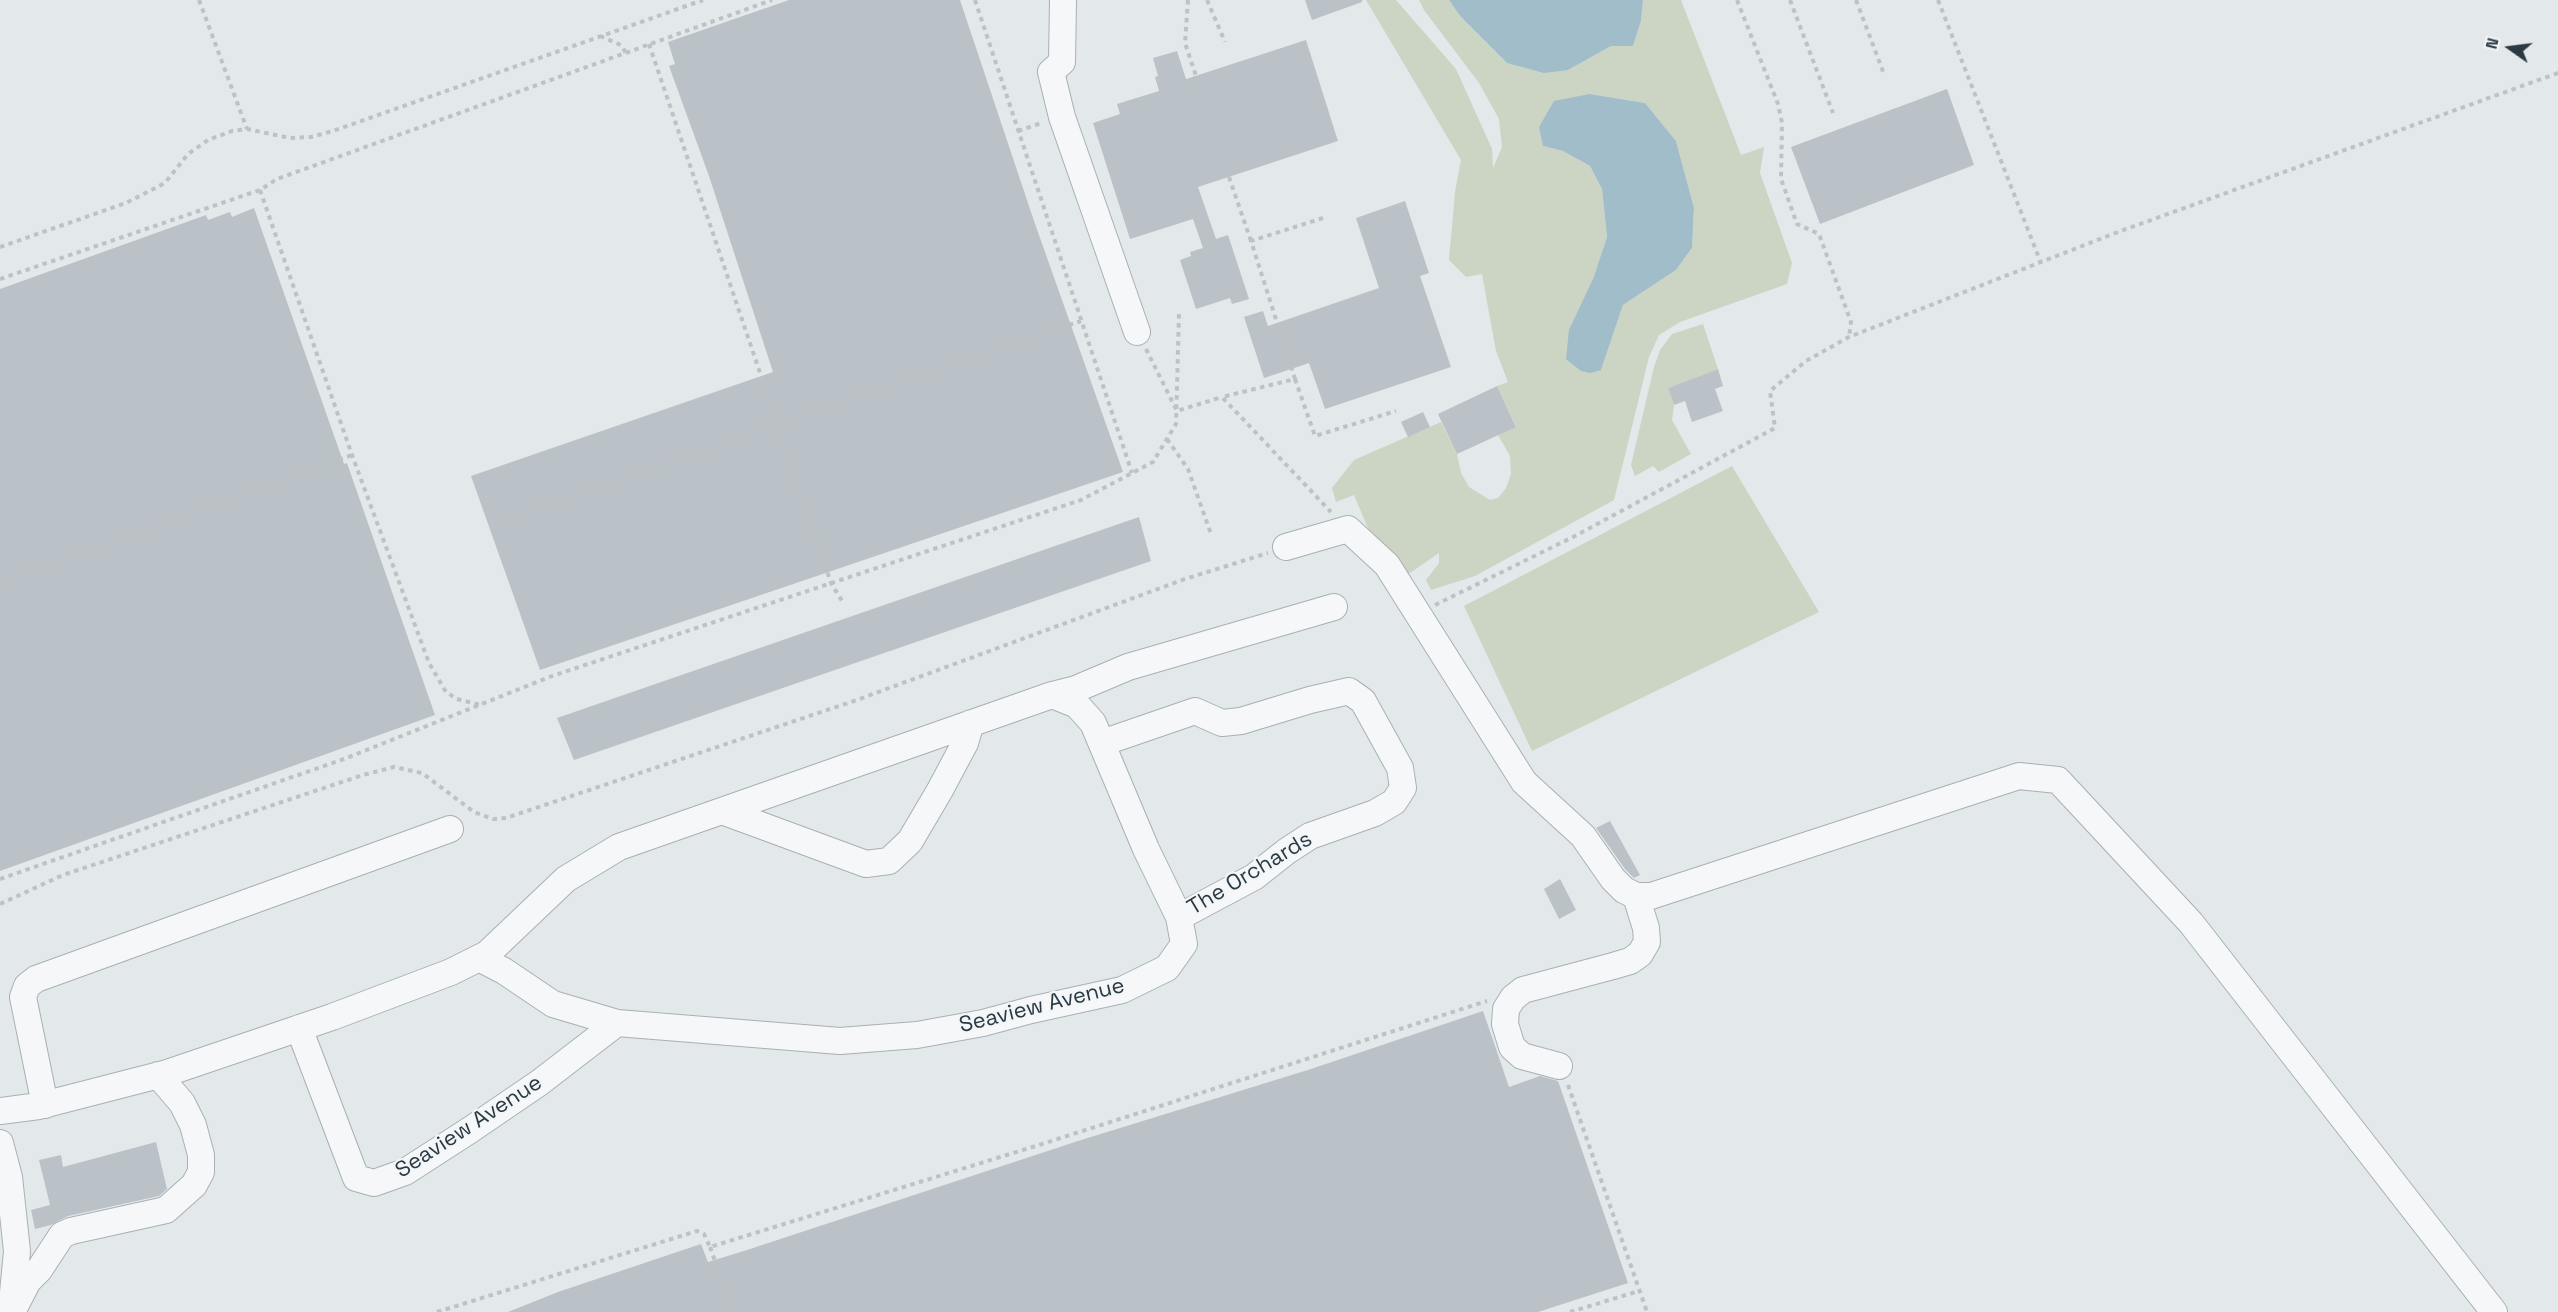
<!DOCTYPE html>
<style>
body{margin:0}
#map{position:relative;width:2558px;height:1312px;overflow:hidden;background:#e3e8eb;font-family:"Space Grotesk",sans-serif}
canvas{display:block}
.north{position:absolute;left:2480px;top:18px;width:60px;height:60px;-webkit-text-stroke:4px #f3f6f8;paint-order:stroke;rotate:284deg;font-size:16px;font-weight:700;line-height:24px;text-align:center;color:#2b3942}
.north::after{content:'';display:block;margin:auto;width:21px;height:27px;background:#2b3942;clip-path:polygon(50% 0,100% 100%,50% 72%,0 100%)}
</style>
<div id="map">
<canvas width="2558" height="1312"></canvas>
<div class="north">N</div>
</div>
<script>
const context = document.querySelector('canvas').getContext('2d');
context.lineJoin = 'round';
function fill(path, color) { context.fillStyle = color; context.fill(path, 'evenodd'); }
const toPath = rows => new Path2D(rows.map(r => 'M' + r).join(''));
function stroke(path, color, width, dash) { context.strokeStyle = color; context.lineWidth = width; context.lineCap = dash ? 'butt' : 'round'; context.setLineDash(dash || []); context.stroke(path); }
function write(font, color, halo, rows, align = 'center') {
  context.font = font + ' "Space Grotesk",sans-serif'; context.lineWidth = 4.5; context.setLineDash([]); context.textBaseline = 'middle'; context.strokeStyle = halo; context.fillStyle = color; for (const [text, x, y, turn = 0] of rows) {
    context.save(); context.translate(x, y); context.rotate((+turn || 0) * Math.PI / 180); context.textAlign = isNaN(turn) ? turn : align; if (halo) context.strokeText(text, 0, 0); context.fillText(text, 0, 0); context.restore();
  }
}
fill(toPath([
 [1366,0,1396,0,1456,69,1492,149,1493,168,1502,147,1499,119,1479,83,1424,10,1419,0,1449,0,1460,16,1507,63,1568,70,1611,46,1633,46,1641,21,1643,0,1681,0,1741,155,1764,147,1760,173,1792,263,1787,284,1680,322,1659,335,1649,357,1614,500,1475,576,1431,590,1426,580,1439,563,1439,553,1407,575,1376,547,1354,495,1336,502,1332,488,1354,460,1441,422,1457,454,1461,473,1469,487,1490,500,1498,498,1506,488,1511,474,1510,456,1498,435,1516,426,1497,386,1508,382,1496,351,1482,274,1466,277,1449,260,1455,192,1461,160],
 [1590,94,1645,103,1676,141,1694,208,1692,248,1676,270,1623,305,1601,370,1593,279,1607,237,1602,189,1590,166,1563,151,1543,146],
 [1703,324,1718,369,1668,388,1674,405,1672,420,1691,454,1659,472,1653,466,1635,476,1631,465,1654,367,1660,350,1672,334],
 [1732,466,1819,612,1532,751,1464,606]
]), '#ccd4c4');
fill(toPath([
 [1449,0,1643,0,1641,21,1633,46,1611,46,1568,70,1544,73,1507,63,1460,16],
 [1590,94,1645,103,1676,141,1694,208,1692,248,1676,270,1623,305,1601,370,1590,373,1581,371,1566,359,1569,330,1593,279,1607,237,1602,189,1590,166,1563,151,1543,146,1539,127,1554,101]
]), '#a0bdc9');
fill(toPath([
 [789,0,960,0,1034,221,1123,472,540,670,471,476,773,372,709,176,669,66,675,64,668,42],
 [1305,0,1362,0,1362,2,1312,20],
 [1306,40,1338,141,1198,187,1216,239,1228,235,1249,299,1232,304,1230,298,1196,309,1180,260,1191,256,1190,252,1203,248,1193,219,1130,239,1093,123,1120,114,1117,104,1159,91,1155,77,1158,76,1153,58,1177,51,1186,79],
 [1947,89,1974,165,1820,224,1791,147],
 [1405,201,1429,273,1420,276,1451,367,1325,409,1309,363,1264,378,1244,317,1263,311,1268,326,1379,288,1356,218],
 [254,208,344,464,347,463,435,715,0,871,0,289,206,215,208,220,230,212,232,217],
 [1718,369,1723,386,1715,389,1723,411,1692,422,1685,401,1674,405,1668,388],
 [1497,386,1516,427,1457,454,1438,414],
 [1423,412,1430,427,1408,437,1401,422],
 [1139,517,1151,561,574,760,557,718],
 [1610,821,1640,875,1634,878,1625,869,1596,828],
 [1560,879,1576,910,1559,919,1544,889],
 [1483,1011,1509,1087,1540,1076,1558,1081,1628,1283,1538,1312,508,1312,558,1292,701,1244,708,1262,747,1250,1078,1141,1311,1069],
 [156,1142,167,1189,159,1196,68,1216,51,1225,35,1229,31,1210,50,1205,39,1160,61,1155,63,1167]
]), '#bac2c7');
const minor = toPath([
 [1063,0,1062,62,1051,72,1062,117,1137,332],
 [1286,547,1348,529,1387,565,1524,782,1583,836,1613,879,1624,890,1636,896,1651,896,2019,776,2058,780,2191,923,2494,1312],
 [1052,695,1076,689,1128,667,1334,607],
 [1102,743,1195,711,1222,723,1241,721,1310,700,1349,691,1363,701,1400,768,1403,788,1394,802,1375,813,1310,836,1287,851,1254,877,1179,917],
 [722,811,866,864,889,861,910,841,940,790,965,743,971,723],
 [299,1028,356,1178,374,1183,405,1172,470,1130,539,1083,617,1023],
 [1559,1066,1522,1056,1512,1047,1505,1024,1506,1009,1513,998,1523,990,1613,966,1630,961,1640,954,1647,942,1646,928,1636,896],
 [45,1105,23,997,27,986,36,979,450,829],
 [0,1111,39,1106,167,1073,332,1017,451,972,487,954,566,879,619,847,1052,695,1077,705,1093,723,1146,849,1179,917,1184,944,1167,968,1122,990,1031,1010,983,1023,917,1035,840,1041,617,1023,553,1004,504,971,479,958],
 [0,1143,9,1177,17,1251,12,1303],
 [12,1312,28,1281,39,1270,62,1235,71,1231,166,1210,194,1185,201,1172,201,1155,193,1125,182,1103,158,1075]
]);
stroke(minor, '#a8b0b5', 28);
stroke(toPath([
 [199,0,247,129],
 [975,0,1132,473],
 [1188,0,1185,43,1200,88],
 [1207,0,1225,42],
 [1737,0,1778,104,1782,123,1781,179,1797,224,1819,234,1851,322,1849,337],
 [1790,0,1833,113],
 [1856,0,1884,74],
 [1938,0,2041,263],
 [600,36,621,45,626,53],
 [649,44,831,583,842,601],
 [1018,131,1041,123],
 [1229,177,1251,241],
 [260,190,352,455,429,663,446,692,457,699,480,705],
 [1323,218,1251,241,1295,379,1222,397,1331,512],
 [0,247,126,203,165,183,188,154,208,140,232,131,247,129,290,138,311,137,333,131,703,0],
 [0,279,260,190,277,179,772,0],
 [1146,349,1177,411,1222,397],
 [1295,379,1315,436,1396,411],
 [1167,439,1188,469,1211,534],
 [490,524,1081,321],
 [0,582,352,455],
 [1435,605,1575,536,1775,428,1770,391,1806,361,1849,337,2118,232,2558,73],
 [0,879,344,759,552,676,1081,500,1153,462,1176,424,1179,314],
 [0,904,63,875,363,775,394,767,422,773,474,812,493,819,506,818,854,701,1185,579,1268,553],
 [1568,1085,1647,1312],
 [710,1247,733,1312],
 [437,1312,697,1231,704,1234,710,1247,1039,1145,1487,1001],
 [1570,1312,1639,1291]
]), '#bdc2c6', 4, [4.5, 4.5]);
stroke(minor, '#f6f7f9', 26);
write('22px', '#2b3942', '#f3f6f8', [
 ["The Orchards",1250,874,-31],
 ["Seaview Avenue",1042,1006,-14],
 ["Seaview Avenue",469,1127,-33]
]);
</script>
